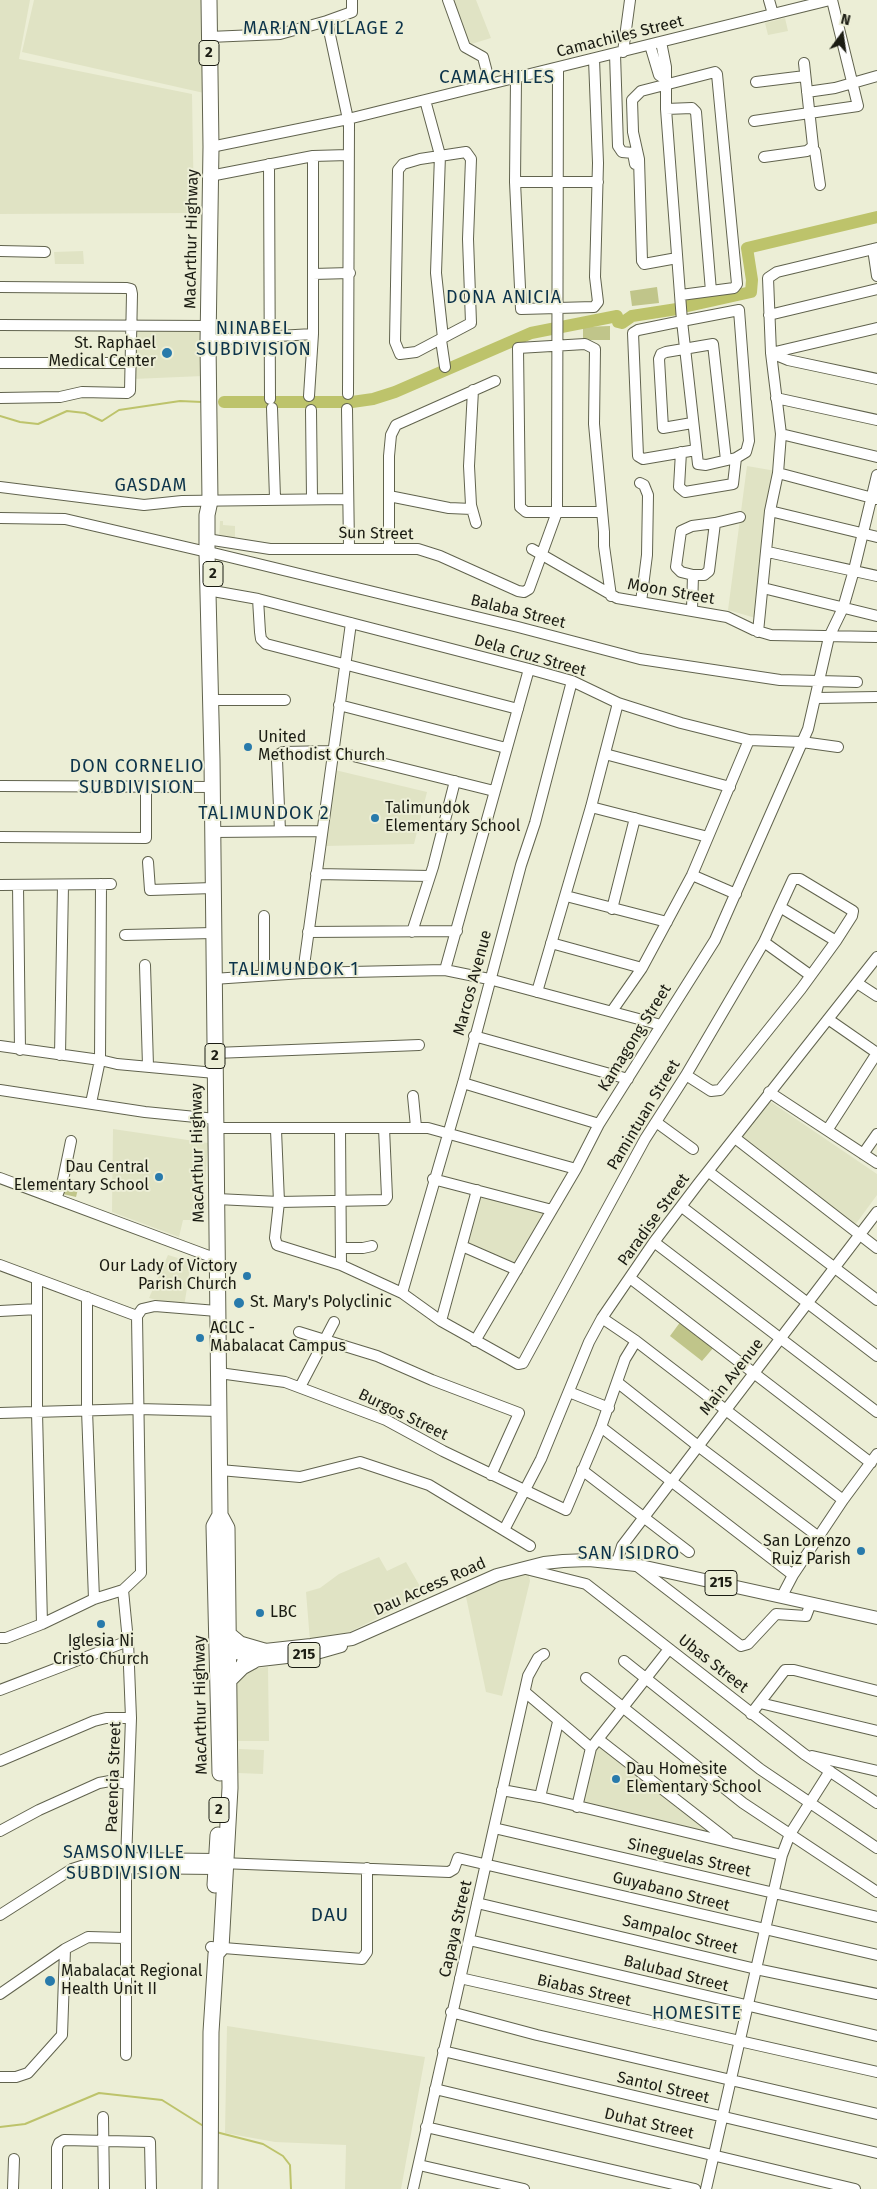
<!DOCTYPE html>
<style>
body{margin:0}
#map{position:relative;width:877px;height:2189px;overflow:hidden;background:#eceed6;font-family:"Fira Sans",sans-serif}
canvas{display:block}
.north{position:absolute;left:817px;top:10px;width:50px;height:50px;-webkit-text-stroke:4px #eceed6;paint-order:stroke;rotate:14deg;font-size:14px;font-weight:700;line-height:20px;text-align:center;color:#1b1c13}
.north::after{content:'';display:block;margin:auto;width:18px;height:22px;background:#1b1c13;clip-path:polygon(50% 0,100% 100%,50% 72%,0 100%)}
</style>
<div id="map">
<canvas width="877" height="2189"></canvas>
<div class="north">N</div>
</div>
<script>
const context = document.querySelector('canvas').getContext('2d');
context.lineJoin = 'round';
function fill(path, color) { context.fillStyle = color; context.fill(path, 'evenodd'); }
const toPath = rows => new Path2D(rows.map(r => 'M' + r).join(''));
function stroke(path, color, width, dash) { context.strokeStyle = color; context.lineWidth = width; context.lineCap = dash ? 'butt' : 'round'; context.setLineDash(dash || []); context.stroke(path); }
function write(font, color, halo, rows, align = 'center') {
  context.font = font + ' "Fira Sans",sans-serif'; context.lineWidth = 4; context.setLineDash([]); context.textBaseline = 'middle'; context.strokeStyle = halo; context.fillStyle = color; for (const [text, x, y, turn = 0] of rows) {
    context.save(); context.translate(x, y); context.rotate((+turn || 0) * Math.PI / 180); context.textAlign = isNaN(turn) ? turn : align; if (halo) context.strokeText(text, 0, 0); context.fillText(text, 0, 0); context.restore();
  }
}
fill(toPath([
 [0,0,30,0,19,59,192,94,194,213,0,214],
 [34,0,203,0,204,93,22,52],
 [451,0,476,0,491,38,465,46],
 [785,18,788,31,768,35,765,23],
 [83,251,84,264,55,264,54,252],
 [202,328,203,376,133,379,133,330],
 [747,466,776,471,759,619,728,610],
 [220,521,223,521,223,525,235,526,235,540,219,539],
 [335,770,427,792,414,844,325,846],
 [768,1100,877,1174,877,1195,855,1225,740,1137],
 [113,1129,208,1143,202,1220,183,1220,179,1237,112,1212],
 [482,1194,548,1211,520,1267,465,1242],
 [168,1255,191,1262,184,1307,149,1298],
 [379,1557,387,1571,406,1562,425,1595,339,1637,310,1641,306,1592,320,1588,339,1574],
 [528,1571,530,1581,502,1696,486,1692,465,1592],
 [268,1667,269,1741,235,1741,235,1684,249,1669],
 [601,1745,712,1833,710,1837,581,1805,594,1752],
 [239,1749,264,1750,263,1774,238,1773],
 [227,2026,425,2057,401,2189,345,2189,346,2145,275,2142,225,2133]
]), '#e0e3c4');
fill(toPath([
 [657,287,659,303,632,306,630,291],
 [610,326,610,340,583,340,583,327],
 [67,1178,80,1181,76,1197,63,1194],
 [681,1321,714,1347,702,1361,670,1336]
]), '#c0c58a');
stroke(toPath([
 [0,416,20,422,38,424,67,411,85,413,102,421,119,410,180,401,202,402],
 [0,2127,25,2124,99,2093,162,2100,205,2127],
 [216,2132,263,2144,283,2156,290,2165,291,2189]
]), '#bdc36b', 2);
stroke(toPath([
 [688,306,751,292,752,280,747,248,877,217],
 [224,402,352,402,373,399,395,392,531,333,617,316,618,322,622,323,632,316,677,309]
]), '#bdc36b', 12);
const minor = toPath([
 [448,0,465,47,483,57,490,84],
 [769,0,773,14],
 [327,21,352,12,352,0],
 [209,37,280,34,327,21,349,124,348,394],
 [661,42,666,67,666,109,682,321,698,464,706,465,736,458,746,452,749,441,739,310,682,321,638,330,633,333,638,456,643,459,696,450],
 [650,45,659,75,665,79],
 [623,52,630,0],
 [615,54,618,146,622,152,633,153,635,164],
 [516,78,515,182,521,309,594,307,598,302,595,277,598,163,594,59],
 [756,82,805,76],
 [807,92,835,88,877,76],
 [425,100,440,155,436,273,443,338],
 [666,109,692,108,696,112,711,291],
 [754,121,858,106,832,0],
 [211,147,348,119,830,0],
 [811,149,815,151,820,185],
 [466,152,471,159,468,239,471,323,416,352,400,354,395,342,398,170,403,164,420,159,466,152],
 [764,157,807,151,813,146,804,63],
 [269,164,270,399],
 [210,176,313,156,348,155],
 [515,182,598,182],
 [873,249,877,276],
 [0,251,45,252],
 [677,258,644,264,642,261,639,159,633,132,632,100,641,91,715,72,717,74,737,284,734,288,681,295],
 [313,274,350,273],
 [0,287,127,288,131,289,132,294,130,391,127,393,82,392,60,397,0,398],
 [769,315,877,289],
 [0,325,208,326],
 [208,340,313,334],
 [441,340,445,367],
 [771,353,788,360,877,379],
 [771,353,877,328],
 [0,363,131,363],
 [473,390,469,466,471,505,476,523],
 [309,396,313,334,313,156],
 [776,398,877,420],
 [272,408,275,498],
 [347,409,349,547],
 [311,410,312,498],
 [692,423,663,428,659,359,661,354,666,352,713,344,726,460],
 [781,434,877,457],
 [681,452,679,487,685,492,733,484,736,458],
 [778,473,876,499],
 [640,483,644,485,648,495,647,555,641,602],
 [0,487,144,505,182,501,347,499],
 [389,496,449,508,472,509],
 [770,511,877,537],
 [601,512,526,512,520,507,518,348,585,344,595,349,594,424,604,532,604,546,611,596],
 [0,518,65,519,207,552],
 [213,540,270,549,418,549,440,556,518,591,524,592,529,589,557,512,558,68],
 [389,548,389,456,391,435,396,425,495,381],
 [532,549,617,598,727,617,754,630,771,635,877,637],
 [768,552,877,576],
 [213,553,518,627,640,659,780,680,857,682],
 [693,575,681,572,676,567,681,531,692,526,715,523,740,517],
 [763,588,877,616],
 [213,591,258,599,529,669,572,681,618,703,681,723,749,740,802,742,838,747],
 [258,599,260,632,261,639,266,644,518,709],
 [692,610,693,575,704,575,709,571,715,523],
 [758,632,770,511,778,473,781,434,771,353,768,278,777,272,877,248],
 [817,698,877,697],
 [211,700,285,700],
 [339,705,506,748],
 [605,754,730,787],
 [0,786,212,787],
 [591,807,708,837],
 [280,831,277,760,278,755,283,752,333,751,494,791],
 [213,832,321,831],
 [0,837,146,838,146,786],
 [148,862,150,890,213,888],
 [316,874,430,876],
 [692,875,736,894],
 [0,885,111,884],
 [18,885,20,1050],
 [566,896,667,922],
 [780,907,836,941],
 [612,909,635,818],
 [264,916,264,975],
 [308,932,457,931],
 [412,932,433,867,455,781],
 [125,935,213,933],
 [764,942,810,975],
 [551,943,642,968],
 [145,965,148,1066],
 [445,970,529,669],
 [303,973,351,623],
 [213,979,303,973,445,970,489,979,661,1025],
 [857,983,877,996],
 [537,992,591,807,618,703],
 [612,1011,642,968,692,875,749,740],
 [828,1019,877,1053],
 [474,1036,628,1079],
 [0,1046,100,1060,117,1064,215,1073],
 [215,1053,419,1045],
 [60,1055,63,885],
 [463,1083,599,1124],
 [0,1090,145,1112,216,1119],
 [769,1092,877,1163],
 [413,1096,416,1127],
 [91,1103,100,1060,101,884],
 [656,1122,693,1149],
 [215,1128,428,1128,576,1169],
 [340,1128,341,1265],
 [828,1129,877,1053],
 [276,1130,279,1202,275,1238,277,1245,341,1265,402,1293,441,1321,518,1364,523,1363,645,1139,686,1075,764,942,793,879,800,879,853,911,852,916,836,941,801,989,720,1090,711,1091,686,1075],
 [735,1138,877,1248],
 [863,1154,877,1134],
 [709,1172,877,1300],
 [0,1178,217,1259],
 [433,1179,552,1210],
 [56,1199,63,1180,71,1141],
 [217,1199,279,1202,385,1200,387,1197,384,1128],
 [682,1207,877,1356],
 [654,1242,877,1412],
 [462,1246,517,1270],
 [341,1248,363,1248,372,1246],
 [0,1265,137,1316],
 [630,1278,871,1463],
 [37,1279,37,1412,42,1624],
 [402,1293,463,1083,521,865,535,823,572,681],
 [87,1297,87,1410,94,1599],
 [0,1311,37,1309],
 [602,1318,636,1341,843,1500],
 [441,1321,477,1190],
 [299,1332,377,1356,432,1380,519,1413,491,1475],
 [475,1341,576,1169,599,1124,715,940,808,729,829,637,843,608,854,570,877,475],
 [219,1373,285,1382,386,1420,443,1451,566,1510,601,1427,625,1359,636,1341],
 [617,1382,698,1446,820,1538],
 [300,1387,334,1322],
 [569,1392,609,1408],
 [0,1413,138,1409,219,1411],
 [601,1427,793,1575],
 [220,1470,300,1477,360,1462,429,1485,530,1546],
 [582,1470,689,1552],
 [504,1530,541,1459,589,1342,602,1318,654,1242,698,1184,877,957],
 [617,1562,622,1546,877,1212],
 [637,1566,741,1646,748,1644,776,1614,806,1616,811,1603],
 [522,1568,586,1584,804,1754,877,1803],
 [123,1590,128,1641,131,1718,126,1862,126,2055],
 [782,1596,793,1575,843,1500,877,1454],
 [0,1638,6,1638,42,1624,94,1599,123,1590,141,1573,137,1316,142,1309,155,1306,217,1311],
 [624,1661,760,1769,877,1848],
 [586,1678,743,1803,877,1892],
 [0,1690,128,1641],
 [525,1692,591,1748],
 [760,1703,877,1731],
 [751,1714,785,1670,794,1670,877,1691],
 [598,1739,728,1840],
 [812,1756,877,1771],
 [0,1761,94,1721,106,1718,131,1718],
 [502,1790,540,1797,782,1855],
 [540,1797,558,1722],
 [577,1807,591,1748,669,1649],
 [494,1828,877,1917],
 [0,1831,39,1810,99,1783,110,1781,128,1784],
 [126,1858,216,1859],
 [221,1863,449,1872,454,1869,458,1858,877,1955],
 [126,1868,215,1869],
 [477,1903,756,1969,877,1994],
 [0,1915,72,1869,97,1861,126,1862],
 [469,1940,877,2036],
 [211,1947,362,1959,367,1952,367,1868],
 [460,1978,877,2072],
 [0,1994,65,1949,88,1937,125,1938],
 [451,2012,537,2035,877,2114],
 [443,2051,877,2153],
 [0,2077,16,2077,28,2073,62,2035,65,1949],
 [435,2089,855,2189],
 [103,2117,104,2189],
 [426,2127,695,2189],
 [419,2165,524,2189],
 [13,2189,14,2159],
 [57,2189,57,2148,59,2143,64,2140,150,2142,151,2189],
 [413,2189,528,1676,538,1658,544,1654],
 [706,2189,782,1855,790,1834,830,1771]
]);
const major = toPath([
 [219,1655,311,1645,352,1639,497,1575,544,1563,563,1561,589,1560,636,1565,877,1618],
 [243,1662,313,1654,341,1646]
]);
const highway = toPath([
 [209,0,211,147,208,343,210,501,207,515,207,552,212,760,220,1515,227,1528,230,1788,221,1948,216,1954,211,2032,210,2189],
 [228,1634,240,1644,264,1651],
 [229,1680,242,1667,253,1661],
 [220,1773,214,1526,220,1515],
 [215,1885,218,1835]
]);
stroke(minor, '#61634e', 12);
stroke(major, '#61634e', 14);
stroke(highway, '#61634e', 17);
stroke(minor, '#fff', 10);
stroke(major, '#fff', 12);
stroke(highway, '#fff', 15);
for (const [x, y, r, color] of [
 [167,353,6,"#287aab"],
 [248,747,5,"#287aab"],
 [375,818,5,"#287aab"],
 [159,1177,5,"#287aab"],
 [247,1276,5,"#287aab"],
 [239,1303,6,"#287aab"],
 [200,1338,5,"#287aab"],
 [861,1551,5,"#287aab"],
 [260,1613,5,"#287aab"],
 [101,1624,5,"#287aab"],
 [616,1779,5,"#287aab"],
 [50,1981,6,"#287aab"]
]) { const dot = new Path2D(); dot.arc(x, y, r, 0, 2 * Math.PI); context.fillStyle = color; context.fill(dot); stroke(dot, '#eceed6', 2); }
for (const [x, y, w] of [
 [209,53,20],
 [213,574,20],
 [215,1056,20],
 [721,1583,32],
 [304,1655,32],
 [219,1810,20]
]) { const box = new Path2D(); box.roundRect(x - w / 2, y - 12.5, w, 25, 4); context.fillStyle = '#eceed6'; context.fill(box); stroke(box, '#1b1c13', 1); }
write('bold 15px', '#1b1c13', null, [
 ["2",209,53],
 ["2",213,574],
 ["2",215,1056],
 ["215",721,1583],
 ["215",304,1655],
 ["2",219,1810]
]);
write('16px', '#1b1c13', '#eceed6', [
 ["Camachiles Street",620,37,-14],
 ["MacArthur Highway",192,239,-89],
 ["Sun Street",376,534,1],
 ["Moon Street",671,592,10],
 ["Balaba Street",518,612,14],
 ["Dela Cruz Street",530,656,16],
 ["Marcos Avenue",473,983,-75],
 ["Kamagong Street",635,1038,-58],
 ["Pamintuan Street",644,1115,-59],
 ["MacArthur Highway",198,1153,-91],
 ["Paradise Street",654,1220,-54],
 ["Main Avenue",732,1377,-52],
 ["Burgos Street",403,1415,26],
 ["Dau Access Road",430,1587,-24],
 ["Ubas Street",713,1664,38],
 ["MacArthur Highway",201,1705,-91],
 ["Pacencia Street",114,1777,-88],
 ["Sineguelas Street",689,1858,13],
 ["Guyabano Street",671,1892,14],
 ["Capaya Street",456,1929,-77],
 ["Sampaloc Street",680,1935,14],
 ["Balubad Street",676,1974,14],
 ["Biabas Street",584,1991,13],
 ["Santol Street",663,2088,13],
 ["Duhat Street",649,2124,13]
]);
write('16px', '#1b1c13', '#eceed6', [
 ["St. Raphael",156,344,"right"],
 ["Medical Center",156,362,"right"],
 ["United",258,738],
 ["Methodist Church",258,756],
 ["Talimundok",385,809],
 ["Elementary School",385,827],
 ["Dau Central",149,1168,"right"],
 ["Elementary School",149,1186,"right"],
 ["Our Lady of Victory",237,1267,"right"],
 ["Parish Church",237,1285,"right"],
 ["St. Mary's Polyclinic",250,1303],
 ["ACLC -",210,1329],
 ["Mabalacat Campus",210,1347],
 ["San Lorenzo",851,1542,"right"],
 ["Ruiz Parish",851,1560,"right"],
 ["LBC",270,1613],
 ["Iglesia Ni",101,1642,"center"],
 ["Cristo Church",101,1660,"center"],
 ["Dau Homesite",626,1770],
 ["Elementary School",626,1788],
 ["Mabalacat Regional",61,1972],
 ["Health Unit II",61,1990]
], 'left');
context.letterSpacing = '1px';
write('18px', '#0c334a', '#eceed6', [
 ["MARIAN VILLAGE 2",324,29],
 ["DONA ANICIA",504,298],
 ["NINABEL",254,329],
 ["SUBDIVISION",254,350],
 ["GASDAM",151,486],
 ["DON CORNELIO",137,767],
 ["SUBDIVISION",137,788],
 ["TALIMUNDOK 2",264,814],
 ["TALIMUNDOK 1",294,970],
 ["SAN ISIDRO",629,1554],
 ["SAMSONVILLE",124,1853],
 ["SUBDIVISION",124,1874],
 ["HOMESITE",697,2014]
]);
context.letterSpacing = '0px';
context.letterSpacing = '1px';
write('19px', '#0c334a', '#eceed6', [
 ["CAMACHILES",497,78],
 ["DAU",330,1916]
]);
context.letterSpacing = '0px';
</script>
